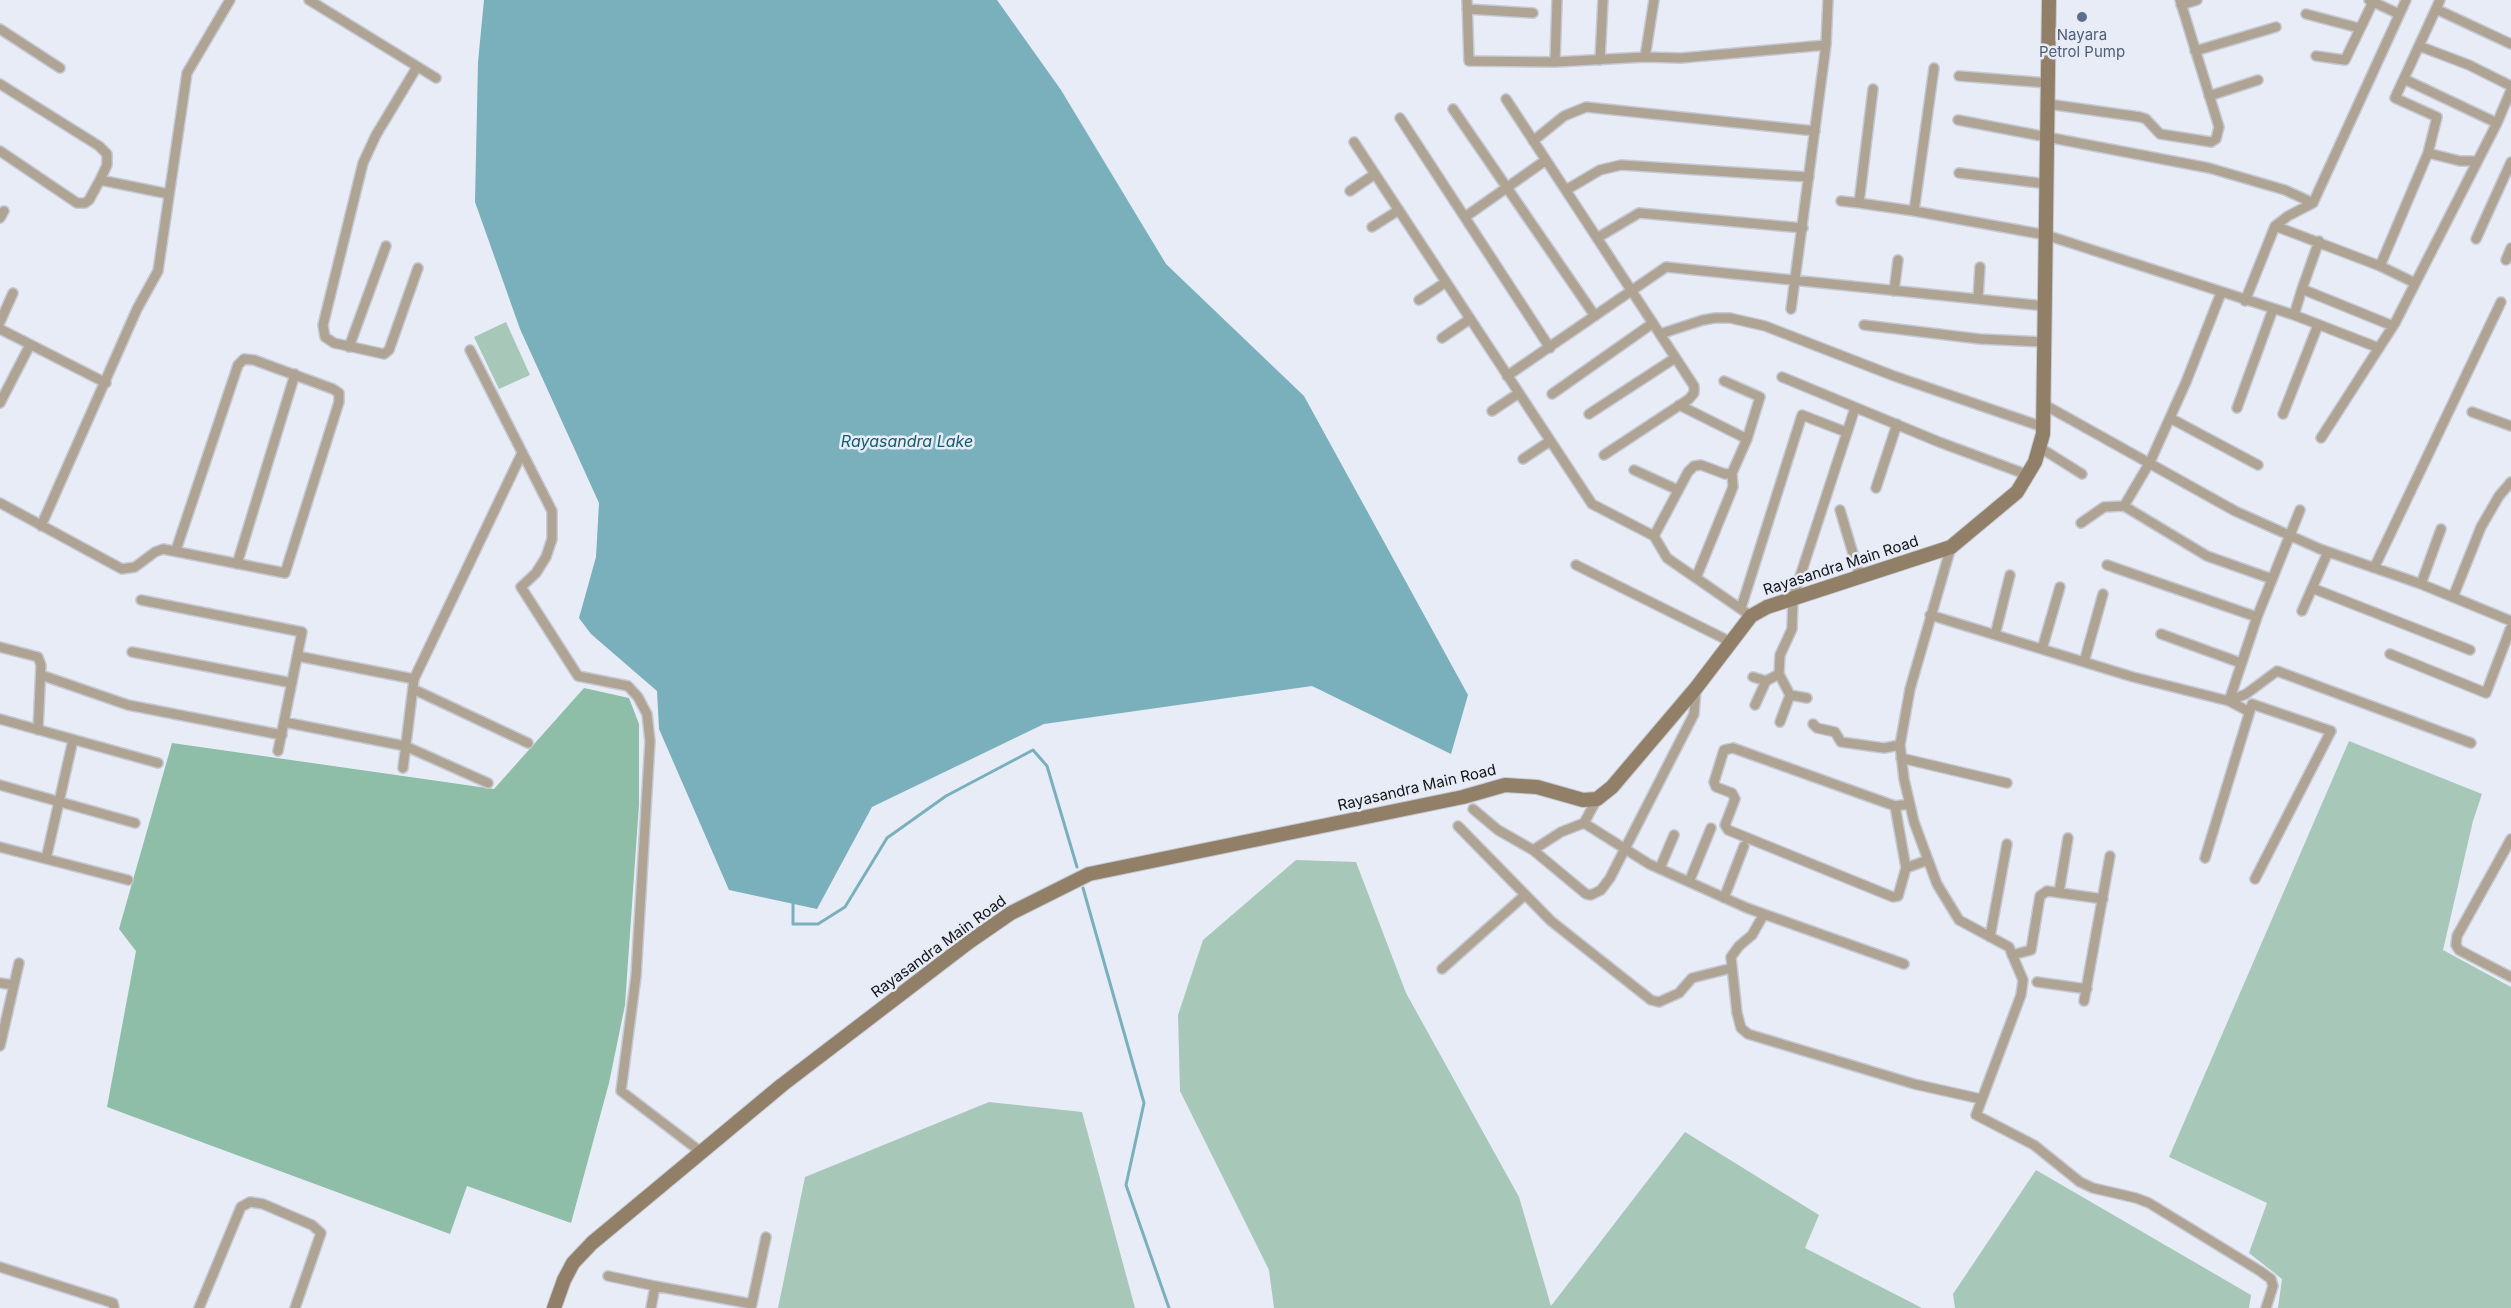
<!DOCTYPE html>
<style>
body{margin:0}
canvas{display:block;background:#e7ecf7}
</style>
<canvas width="2511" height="1308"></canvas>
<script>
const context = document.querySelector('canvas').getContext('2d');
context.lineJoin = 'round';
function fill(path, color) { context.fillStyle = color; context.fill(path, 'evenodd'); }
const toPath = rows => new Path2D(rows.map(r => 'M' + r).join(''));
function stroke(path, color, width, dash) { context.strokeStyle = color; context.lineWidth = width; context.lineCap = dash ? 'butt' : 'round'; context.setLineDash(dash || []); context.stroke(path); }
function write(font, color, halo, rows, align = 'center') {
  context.font = font + ' Inter,sans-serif'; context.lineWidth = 5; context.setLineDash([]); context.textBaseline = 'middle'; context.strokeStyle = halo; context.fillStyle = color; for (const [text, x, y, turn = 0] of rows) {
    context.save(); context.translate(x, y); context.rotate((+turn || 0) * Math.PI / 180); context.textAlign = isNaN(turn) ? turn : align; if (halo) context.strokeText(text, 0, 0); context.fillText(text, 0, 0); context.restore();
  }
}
fill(toPath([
 [506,322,530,375,499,389,474,337],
 [2349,741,2482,794,2473,821,2443,950,2511,987,2511,1308,2278,1308,2282,1279,2249,1253,2267,1203,2169,1157],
 [1296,860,1356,862,1406,993,1519,1197,1551,1306,1685,1132,1819,1215,1805,1248,1922,1308,1274,1308,1269,1270,1180,1091,1178,1015,1203,940],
 [989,1102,1082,1112,1135,1308,778,1308,805,1177],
 [2036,1170,2251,1295,2249,1308,1955,1308,1953,1294]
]), '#a7c8b8');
fill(toPath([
 [584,688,629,698,639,724,639,804,625,1005,609,1083,571,1223,467,1186,450,1234,107,1107,136,951,119,929,172,743,494,789]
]), '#8ebea7');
fill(toPath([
 [484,0,997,0,1061,90,1166,264,1304,396,1468,695,1451,754,1312,686,1044,724,872,807,817,909,729,890,659,729,657,691,591,634,579,618,596,557,599,503,520,329,475,202,478,62]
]), '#7ab0bc');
stroke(toPath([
 [1083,888,1144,1103,1126,1185,1169,1308],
 [793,900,793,924,818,924,845,907,887,838,946,796,1033,750,1047,766,1077,867]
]), '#7ab0bc', 3);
const street = toPath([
 [309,0,436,78],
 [1467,0,1469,61,1555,62,1645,57,1681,58,1826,45],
 [2369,0,2399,14],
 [2181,5,2197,0],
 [1467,9,1533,13],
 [2436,9,2511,44],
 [2306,14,2359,28],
 [0,29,60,68],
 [2419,46,2469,65,2511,86],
 [2195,51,2276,27],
 [2316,56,2345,60,2373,2],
 [1645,57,1654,0],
 [1600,60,1603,0],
 [1555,62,1557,0],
 [417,67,376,135,363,163,323,325,325,337,334,343,384,354,389,350,418,268],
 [1959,76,2048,83],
 [2404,79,2497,123],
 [0,84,99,146,107,154,107,165,100,180],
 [1873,89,1859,203,1914,211,2046,235,2294,315,2379,348],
 [2209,96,2258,80],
 [1506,99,1694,386,1694,393,1689,399,1604,455],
 [2048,104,2140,117,2146,119,2160,134,2211,142,2216,139,2219,127,2180,0],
 [1453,109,1595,316],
 [1400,118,1550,348],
 [1958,120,2209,168,2285,190,2313,203],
 [1533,141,1564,116,1586,107,1815,131],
 [1354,142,1592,504,1654,536,1667,558,1751,616],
 [0,151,77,203,85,203,89,200,100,180,169,194],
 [2428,153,2437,117,2395,98,2440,0],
 [1959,173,2047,184],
 [1566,190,1600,170,1621,165,1809,177],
 [1350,191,1375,174],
 [1841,201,1859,203],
 [1914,211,1934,68],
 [1465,217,1546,160],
 [0,218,4,211],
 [2275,226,2288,216,2313,203,2406,0],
 [1372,227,1399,210],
 [1597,238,1639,213,1803,228],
 [2476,239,2511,162],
 [2506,260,2511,248],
 [2380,266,2428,153,2460,161,2477,161],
 [2302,289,2319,241],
 [1894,291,1898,260],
 [2221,293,2186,382,2150,462,2124,506,2207,556,2272,579],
 [1978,299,1980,267],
 [1419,300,1446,282],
 [2245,301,2275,226,2380,266,2415,283],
 [1791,309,1826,45,1828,0],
 [2294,315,2302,289,2393,326],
 [0,322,13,293],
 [1864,325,1980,339,2044,342],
 [0,329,106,383],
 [1660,334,1703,320,1715,318,1730,318,1765,326,1894,376,2043,427],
 [1442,338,1470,319],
 [349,347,386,246],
 [470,350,552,511,552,539,546,557,536,573,521,587,578,676,628,686,638,697,647,714,650,741,636,976,621,1091,701,1152],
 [1507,376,1666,267,2045,306],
 [1782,377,1939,442,2028,475],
 [1552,394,1653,323],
 [0,403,30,345],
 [2043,404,2235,511,2320,549,2421,584,2511,621],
 [1679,405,1747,439],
 [2237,408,2273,309],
 [1492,411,1519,393],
 [2472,412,2511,426],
 [1589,414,1675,358],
 [2283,414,2318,325],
 [2170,418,2258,465],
 [2321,438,2395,323,2497,123,2511,90],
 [2039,447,2082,474],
 [1523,459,1550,441],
 [1634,470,1678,490],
 [1876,488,1897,424],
 [0,503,122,569,135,567,155,552,163,549,285,573,339,402,339,393,333,389,254,360,244,359,238,365,176,550],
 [1840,510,1860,577],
 [2081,523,2104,507,2124,506],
 [41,526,137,309,158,271,187,73,230,0],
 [1654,536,1688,472,1694,466,1701,465,1725,474,1732,473,1747,439,1760,397,1724,381],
 [1951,547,1910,689,1900,745,1904,779,1914,822,1937,884,1959,920,2009,947,2023,980,2021,995,1976,1115,2034,1145,2080,1182,2093,1188,2136,1198,2149,1203,2260,1271,2271,1279,2273,1286,2266,1308],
 [237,564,295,374],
 [1576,565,1731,642],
 [2107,565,2257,617],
 [2374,568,2501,302],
 [1696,578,1733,487,1732,473],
 [2421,584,2441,529],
 [2312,588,2470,650],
 [2453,597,2481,527,2499,496,2511,482],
 [141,600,302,632,278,751],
 [1741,608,1802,415,1846,432],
 [2302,611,2328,552],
 [1930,615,2133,677,2229,701,2246,694,2277,671,2471,743],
 [2161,634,2241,663],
 [1995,635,2010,575],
 [0,647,38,657,41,665,38,730],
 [2042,649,2060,587],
 [132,652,292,683],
 [2390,654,2486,693,2511,627],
 [297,656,414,679],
 [2084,662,2103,594],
 [41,675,128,705,282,735],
 [1753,677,1766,681],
 [413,689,528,743],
 [1790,695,1807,698],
 [1755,705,1766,681,1779,674],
 [2248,711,2229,701,2257,617,2300,510],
 [0,719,158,763],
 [284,722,405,746,488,783],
 [1780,722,1790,695,1779,674,1780,655,1792,629,1793,598,1855,408],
 [1813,724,1817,728,1835,732,1841,742,1884,748,1900,745],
 [1901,758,2007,783],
 [403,768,414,679,522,453],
 [0,785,135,823],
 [1895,806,1906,868,1898,896,1893,897,1728,830,1725,825,1735,799,1732,793,1716,787,1714,782,1724,750,1733,748,1895,806,1909,804],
 [1473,809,1498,830,1533,850,1586,894,1591,895,1601,890,1610,878,1694,714,1696,688],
 [1584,823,1649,864,1747,908,1904,964],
 [1458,826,1551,921,1651,1000,1659,1002,1679,993,1692,978,1732,968],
 [2511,839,2457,936,2456,945,2459,950,2511,977],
 [0,847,128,880],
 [1533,850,1561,832,1584,823,1597,799],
 [2205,858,2252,704,2331,731,2255,879],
 [46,859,73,740],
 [1660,868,1674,835],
 [1906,868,1928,860],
 [1689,882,1711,828],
 [2059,892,2068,838],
 [1724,898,1744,846],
 [1764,914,1752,935,1739,946,1731,957,1737,1013,1741,1028,1748,1034,1914,1084,1981,1099],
 [1990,937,2007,844],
 [2012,955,2031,950,2040,896,2047,891,2103,899],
 [1442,969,1525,895],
 [2037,982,2087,989],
 [0,983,14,985],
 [2084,1001,2110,856],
 [0,1046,19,963],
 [0,1267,113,1303,114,1308],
 [608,1276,655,1286,651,1308],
 [655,1286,752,1304],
 [199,1308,241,1207,250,1202,263,1204,312,1225,321,1233,295,1308],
 [751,1308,766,1237]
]);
const secondary = toPath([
 [554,1308,564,1280,573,1263,592,1243,782,1085,969,942,1011,913,1089,874,1463,797,1505,785,1537,787,1583,800,1597,799,1612,787,1696,688,1751,616,1767,607,1951,547,2017,492,2035,462,2043,434,2049,0]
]);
stroke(street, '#c5c9d3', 12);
stroke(secondary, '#c5c9d3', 16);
stroke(street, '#afa393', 9);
stroke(secondary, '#917f68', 14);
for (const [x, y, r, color] of [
 [2082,17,6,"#5c6f8a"]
]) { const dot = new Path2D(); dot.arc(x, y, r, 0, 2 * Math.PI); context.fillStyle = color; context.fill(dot); stroke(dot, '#e7ecf7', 2); }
write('15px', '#4e5e75', '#e7ecf7', [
 ["Nayara",2082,35],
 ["Petrol Pump",2082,52]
]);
write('15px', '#121317', '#e7ecf7', [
 ["Rayasandra Main Road",1841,566,-18],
 ["Rayasandra Main Road",1417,788,-13],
 ["Rayasandra Main Road",939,947,-36]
]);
write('italic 16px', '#115d6a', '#e7ecf7', [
 ["Rayasandra Lake",907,442]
]);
</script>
